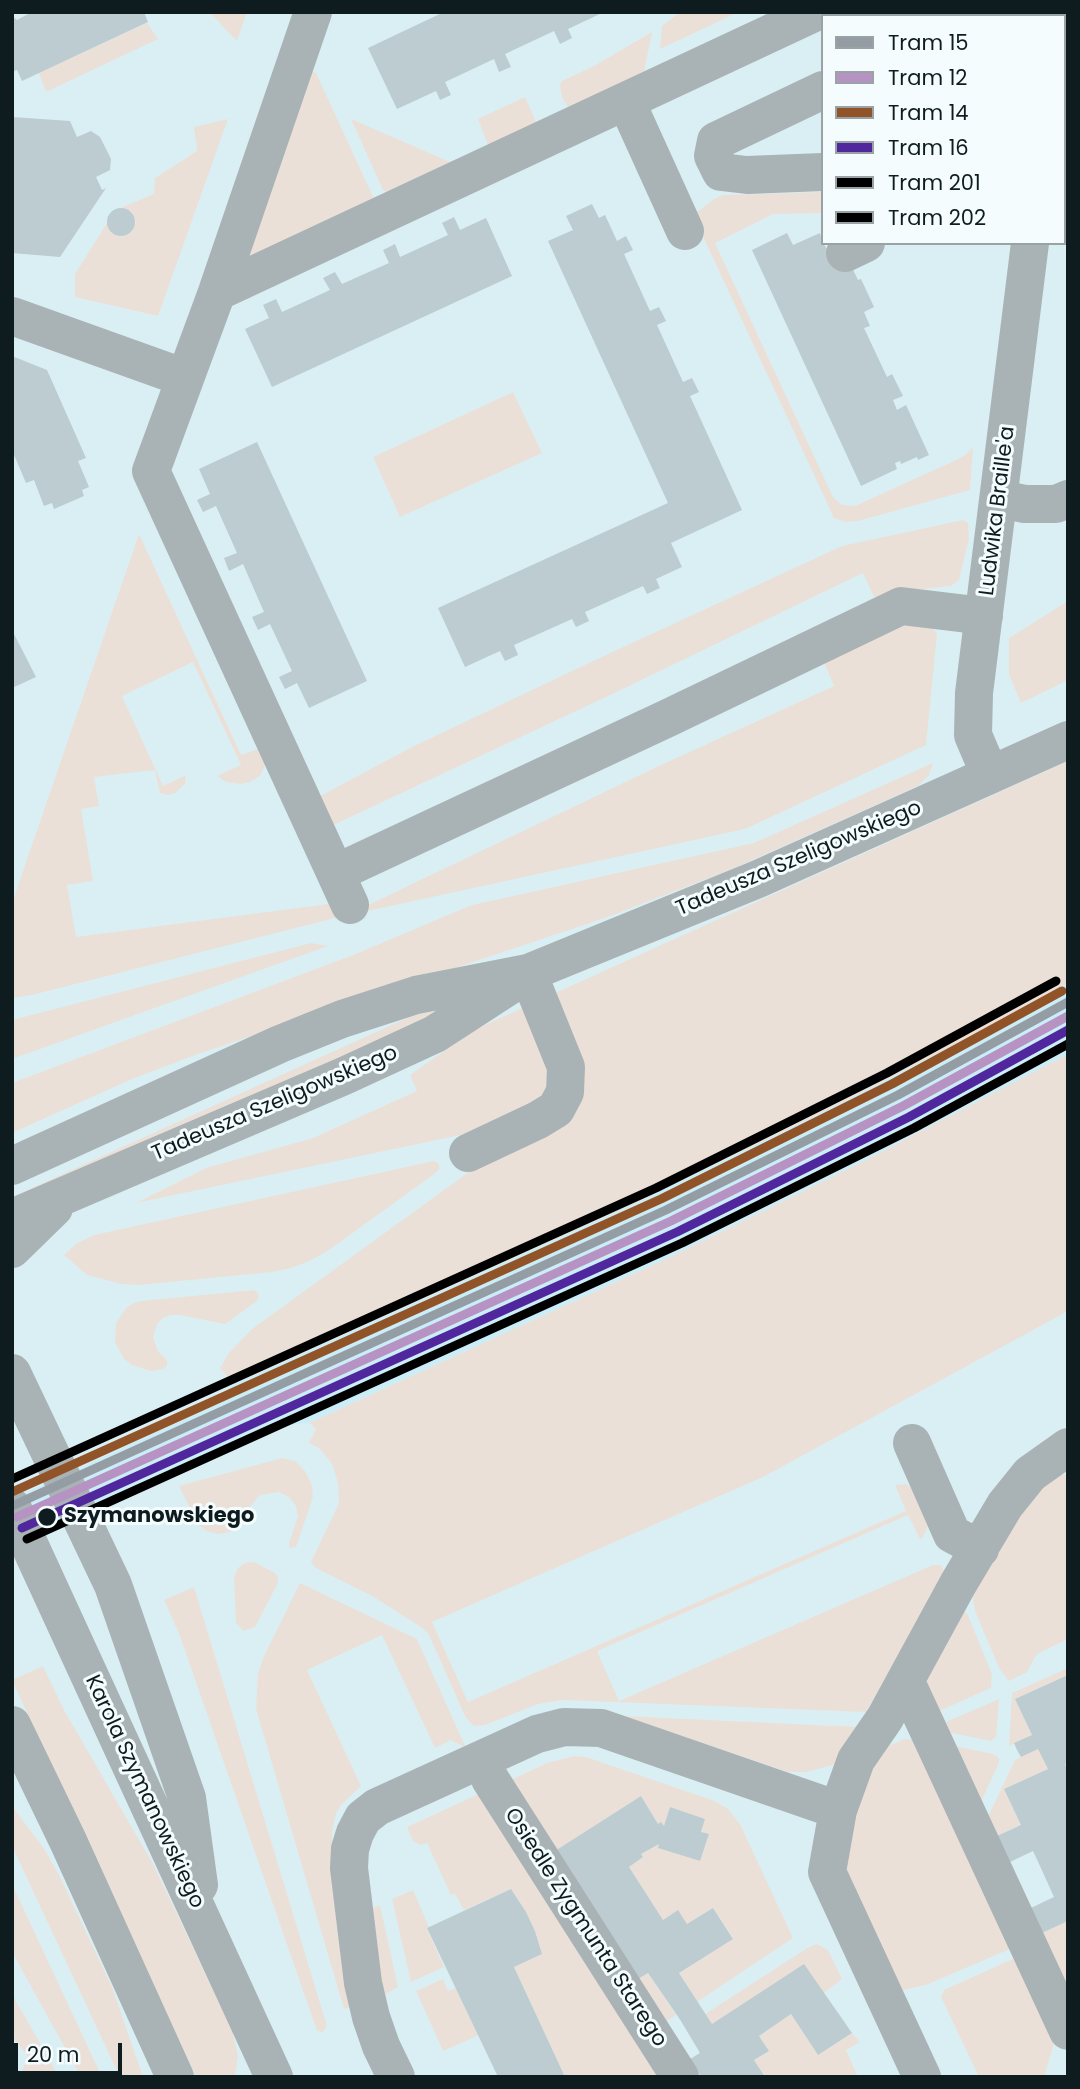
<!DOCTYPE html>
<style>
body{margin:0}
#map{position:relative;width:1080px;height:2089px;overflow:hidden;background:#daeff4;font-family:Poppins,sans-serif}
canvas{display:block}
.frame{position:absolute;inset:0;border:14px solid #0e1c20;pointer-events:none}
.legend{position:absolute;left:821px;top:14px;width:245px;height:231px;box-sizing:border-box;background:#f5fcfe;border:2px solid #99a2a5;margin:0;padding:9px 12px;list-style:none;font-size:21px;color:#0e1c20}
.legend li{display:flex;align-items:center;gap:14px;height:35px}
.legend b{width:35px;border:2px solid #99a2a5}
.scale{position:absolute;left:14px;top:2043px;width:108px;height:32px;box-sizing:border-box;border:4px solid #0e1c20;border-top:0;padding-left:9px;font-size:21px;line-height:24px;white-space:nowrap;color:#0e1c20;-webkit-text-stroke:5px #f5fcfe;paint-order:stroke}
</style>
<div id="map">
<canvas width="1080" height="2089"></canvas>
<div class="frame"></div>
<ul class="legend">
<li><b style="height:9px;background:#959da4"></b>Tram 15</li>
<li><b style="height:9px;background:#b693c2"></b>Tram 12</li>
<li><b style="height:9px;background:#915429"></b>Tram 14</li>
<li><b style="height:9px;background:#51279e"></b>Tram 16</li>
<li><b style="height:9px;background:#000"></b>Tram 201</li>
<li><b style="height:9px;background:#000"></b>Tram 202</li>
</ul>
<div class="scale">20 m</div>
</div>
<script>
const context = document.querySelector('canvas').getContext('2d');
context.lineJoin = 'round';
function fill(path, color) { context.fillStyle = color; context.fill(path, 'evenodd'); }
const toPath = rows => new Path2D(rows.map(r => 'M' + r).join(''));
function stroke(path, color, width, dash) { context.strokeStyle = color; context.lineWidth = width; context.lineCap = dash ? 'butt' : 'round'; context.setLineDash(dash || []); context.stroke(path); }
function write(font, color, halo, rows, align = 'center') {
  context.font = font + ' Poppins,sans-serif'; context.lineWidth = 6; context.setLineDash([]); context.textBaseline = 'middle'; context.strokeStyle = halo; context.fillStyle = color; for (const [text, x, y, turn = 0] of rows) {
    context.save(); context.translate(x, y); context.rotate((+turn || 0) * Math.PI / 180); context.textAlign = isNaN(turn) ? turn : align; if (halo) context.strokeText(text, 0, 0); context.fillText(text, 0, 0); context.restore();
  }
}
fill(toPath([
 [1068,983,1068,1054,1037,1071,864,1161,666,1259,309,1423,288,1425,268,1431,258,1440,229,1445,12,1544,12,1499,207,1409,234,1384,638,1202,837,1105,1010,1016]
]), '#cbedf7');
fill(toPath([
 [209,12,247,12,237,41],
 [680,12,739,12,660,49,662,26],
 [147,23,158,39,46,92,39,73],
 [652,32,642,82,568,107,562,98,560,85,562,81,594,66],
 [310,70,316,73,376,203,257,260,244,254],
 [525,97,536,122,536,128,488,145,478,119],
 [228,119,158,316,75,297,75,274,107,223,112,233,122,237,132,232,136,222,131,211,120,208,154,194,155,178,197,151,194,127],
 [351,119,457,165,393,195,383,190],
 [823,192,823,213,773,214,715,243,833,497,842,505,855,506,956,460,968,453,973,447,970,490,858,521,846,522,834,518,693,215,714,199,723,195],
 [513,392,542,453,400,517,373,457],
 [963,520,968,523,969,539,959,580,951,586,896,592,875,599,863,573,606,697,327,828,313,800,410,748,593,661,842,546],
 [139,534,241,755,265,746,265,765,260,776,250,782,241,784,226,782,217,776,241,765,193,662,122,696,163,786,186,775,185,784,175,793,168,795,160,793,155,770,94,777,99,806,81,809,93,881,67,885,76,937,336,903,343,916,32,995,12,998,12,903],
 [1068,601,1068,680,1021,703,1009,675,1009,638],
 [903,624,932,627,937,634,926,745,745,829,363,912,366,906,661,765,834,686,823,660],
 [1068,761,1068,983,1010,1016,837,1105,638,1202,465,1280,234,1384,220,1368,229,1353,252,1329,506,1145,543,1127,553,994],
 [933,763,929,775,918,786,730,870,605,918,198,1054,132,1079,12,1133,12,1083,353,955,472,905,754,843],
 [311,943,328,946,12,1059,12,1020],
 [527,1006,555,1087,499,1127,136,1203,206,1168,313,1138,417,1091,410,1075,474,1030],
 [429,1008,436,1010,433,1016,12,1206,12,1197],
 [1068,1054,1068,1311,763,1477,432,1622,468,1702,906,1511,895,1485,906,1484,913,1489,928,1526,923,1537,920,1539,908,1515,597,1651,619,1701,933,1565,941,1565,945,1574,943,1578,866,1712,563,1700,538,1704,485,1725,475,1726,471,1724,465,1716,429,1635,424,1629,372,1596,316,1568,311,1562,339,1503,338,1483,332,1464,319,1448,309,1443,316,1429,309,1423,666,1259,864,1161],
 [434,1161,438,1163,440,1168,437,1172,329,1250,310,1261,291,1268,272,1272,139,1285,121,1284,87,1275,64,1255,76,1244,94,1235],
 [254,1290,257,1292,259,1296,257,1301,225,1324,180,1315,171,1315,163,1318,157,1324,153,1338,158,1351,167,1360,167,1365,164,1369,151,1371,132,1365,124,1359,115,1342,116,1323,127,1307,134,1303,141,1301],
 [282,1458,295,1461,305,1471,312,1485,313,1497,296,1547,290,1548,289,1543,298,1516,296,1506,289,1497,279,1492,260,1495,252,1504,241,1525,230,1532,218,1534,206,1531,197,1523,179,1486],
 [1053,1475,1068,1475,1068,1639,1037,1654,1027,1672,1009,1681,1000,1670,975,1611,972,1593,1021,1509],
 [254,1562,275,1573,278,1577,278,1583,255,1627,243,1631,236,1623,234,1577,238,1568,245,1563],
 [300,1583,417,1639,466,1748,451,1740,435,1748,382,1635,307,1670,361,1786,342,1804,336,1813,332,1832,332,1863,352,2007,344,2009,256,1709,258,1674,264,1656],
 [194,1587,327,2026,323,2032,317,2031,180,1636,164,1600],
 [962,1611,967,1613,992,1674,991,1688,937,1712,926,1685,929,1668],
 [43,1666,64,1710,153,1864,232,2029,238,2056,235,2077,196,2077,12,1680],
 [1068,1668,1068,1675,1015,1699,1032,1735,1009,1746,1012,1693],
 [999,1699,996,1737,991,1741,942,1731,946,1722],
 [623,1716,858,1727,837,1762,830,1766,806,1772,788,1772],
 [904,1739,914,1740,1010,1949,926,1985,903,1990,900,1989,847,1875,846,1859,852,1812,882,1749],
 [955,1746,993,1754,999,1758,999,1763,978,1808],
 [1038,1749,1048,1769,1004,1789,1021,1825,997,1836,985,1823,1015,1760],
 [574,1756,586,1757,712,1800,727,1808,740,1824,793,1938,697,2002,679,1973,733,1938,713,1908,687,1924,678,1911,663,1920,629,1867,643,1857,641,1854,659,1844,658,1848,700,1861,709,1835,701,1832,705,1819,670,1807,664,1826,661,1822,658,1824,641,1796,556,1851,500,1785,547,1763],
 [483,1792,667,2077,565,2077,514,1967,542,1954,535,1931,526,1912,511,1889,464,1910,455,1894,451,1895,427,1843,420,1845,413,1841,407,1827],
 [12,1806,45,1850,59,1875,112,1987,143,2077,121,2077,117,2071,12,1846],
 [12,1884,102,2077,81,2077,12,1952],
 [413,1890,429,1927,427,1929,444,1967,411,1982,392,1899],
 [380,1905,398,1987,382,1996,371,1909],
 [1066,1922,1068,1925,1068,2003,1036,1936],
 [817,1944,828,1950,842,1979,824,1993,712,2024,705,2014,809,1947],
 [1015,1958,1055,2040,1044,2077,979,2077,941,1997,944,1990],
 [648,1973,676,2015,659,2026,638,1979],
 [443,1979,448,1991,456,1988,479,2035,443,2051,416,1991],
 [12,1994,59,2077,19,2077,28,2057,12,2036],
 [791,2014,818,2055,852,2033,860,2042,846,2050,858,2077,765,2077,754,2060,769,2051,759,2036]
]), '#ebe0d8');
fill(toPath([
 [32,12,144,12,148,22,22,81,17,70,12,72,12,16,17,20],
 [444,12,604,12,568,29,572,38,560,44,554,31,505,54,511,67,499,72,494,59,445,82,451,95,440,100,436,91,397,109,368,48],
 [12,117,70,121,77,137,91,131,100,137,111,159,110,170,96,177,102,190,106,188,60,257,12,253],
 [592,204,599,218,605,215,617,241,626,236,633,250,624,254,650,311,659,307,666,321,657,325,683,382,692,378,699,392,690,396,742,510,671,543,682,567,656,579,660,588,647,594,643,586,585,612,589,621,576,627,572,619,514,645,518,655,505,661,500,651,465,667,438,608,668,503,548,241,573,230,566,216],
 '107 222a14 14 0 1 1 28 0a14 14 0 1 1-28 0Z',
 [454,217,460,230,486,218,512,276,272,387,245,329,269,318,263,305,276,299,282,312,330,290,323,278,335,272,342,284,389,263,383,250,395,244,400,257,448,235,442,223],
 [787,233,793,245,820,233,823,243,827,249,845,253,858,280,861,279,874,307,864,312,870,326,864,328,887,377,892,374,903,396,893,400,897,410,906,405,929,455,918,460,917,457,901,464,900,461,895,463,897,469,861,486,752,250],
 [12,356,47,370,86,458,78,461,89,487,82,490,84,496,54,509,52,503,44,506,34,480,26,483,12,450],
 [257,442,367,681,309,708,297,683,285,689,279,677,292,671,270,624,258,630,252,617,264,612,243,564,229,571,224,558,237,553,216,506,203,512,197,500,210,494,199,469],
 [12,630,36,677,12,688],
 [1068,1675,1068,1763,1065,1764,1068,1771,1068,1921,1042,1933,1031,1908,1054,1897,1040,1866,1033,1851,1010,1862,997,1836,1021,1825,1004,1789,1048,1769,1038,1749,1021,1757,1017,1750,1014,1743,1032,1735,1015,1699],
 [641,1796,658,1824,661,1822,664,1826,670,1807,705,1819,701,1832,709,1834,700,1861,658,1848,659,1844,641,1854,643,1857,629,1867,663,1920,678,1910,687,1924,713,1908,733,1939,679,1973,712,2024,804,1964,852,2033,818,2055,791,2014,759,2036,769,2051,754,2060,765,2077,701,2077,690,2059,700,2053,681,2021,648,1973,638,1979,555,1851],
 [511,1889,526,1912,535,1931,542,1954,514,1967,565,2077,498,2077,427,1928]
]), '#bcccd0');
stroke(toPath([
 [313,12,217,292,151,471,350,905],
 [956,16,957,12],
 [1057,16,1057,12],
 [823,90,716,141,713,156,721,172,747,175,823,172],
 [626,101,685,231],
 [845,253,866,243],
 [217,292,816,12],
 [12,316,185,378],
 [999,499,1025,504,1056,504,1068,499],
 [990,775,973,735,974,693,1030,243],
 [336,873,668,718,901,606,984,616],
 [468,1153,538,1120,556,1109,565,1092,566,1067,528,973],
 [12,1166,280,1044,342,1019,416,995,528,973,758,879,1068,740],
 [12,1218,344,1076,435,1034,512,984],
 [12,1249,54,1208],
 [12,1373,113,1585,187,1798,199,1885],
 [912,1443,952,1534,980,1549],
 [12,1507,274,2077],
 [906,1682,1068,2031],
 [12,1725,68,1841,175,2077],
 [490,1779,680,2077],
 [396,2077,381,2046,371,2017,363,1983,349,1868,350,1849,355,1833,363,1818,377,1807,537,1734,564,1727,601,1728,838,1810],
 [922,2077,827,1872,838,1810,856,1760,885,1718,958,1584,1005,1505,1030,1474,1068,1447]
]), '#a9b3b5', 38);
stroke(toPath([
 [12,1506,666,1210,898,1095,1068,1002]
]), '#959da4', 9);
stroke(toPath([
 [17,1517,671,1221,903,1106,1068,1016]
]), '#b693c2', 9);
stroke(toPath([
 [12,1492,661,1199,892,1084,1062,991]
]), '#915429', 9);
stroke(toPath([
 [22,1528,677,1232,909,1117,1068,1030]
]), '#51279e', 9);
stroke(toPath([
 [12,1479,656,1188,887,1073,1056,981]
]), '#000', 9);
stroke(toPath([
 [27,1539,682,1243,914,1128,1068,1044]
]), '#000', 9);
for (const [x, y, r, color] of [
 [47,1517,10,"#0e1c20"]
]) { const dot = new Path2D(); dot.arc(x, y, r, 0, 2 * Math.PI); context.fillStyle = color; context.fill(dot); stroke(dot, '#f5fcfe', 2.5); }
write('21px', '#0e1c20', '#f5fcfe', [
 ["Ludwika Braille'a",998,511,-83],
 ["Tadeusza Szeligowskiego",799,859,-23],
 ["Tadeusza Szeligowskiego",275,1104,-23],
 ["Karola Szymanowskiego",144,1792,65],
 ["Osiedle Zygmunta Starego",585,1928,57]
]);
write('bold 21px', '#0e1c20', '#f5fcfe', [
 ["Szymanowskiego",64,1517]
], 'left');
</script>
